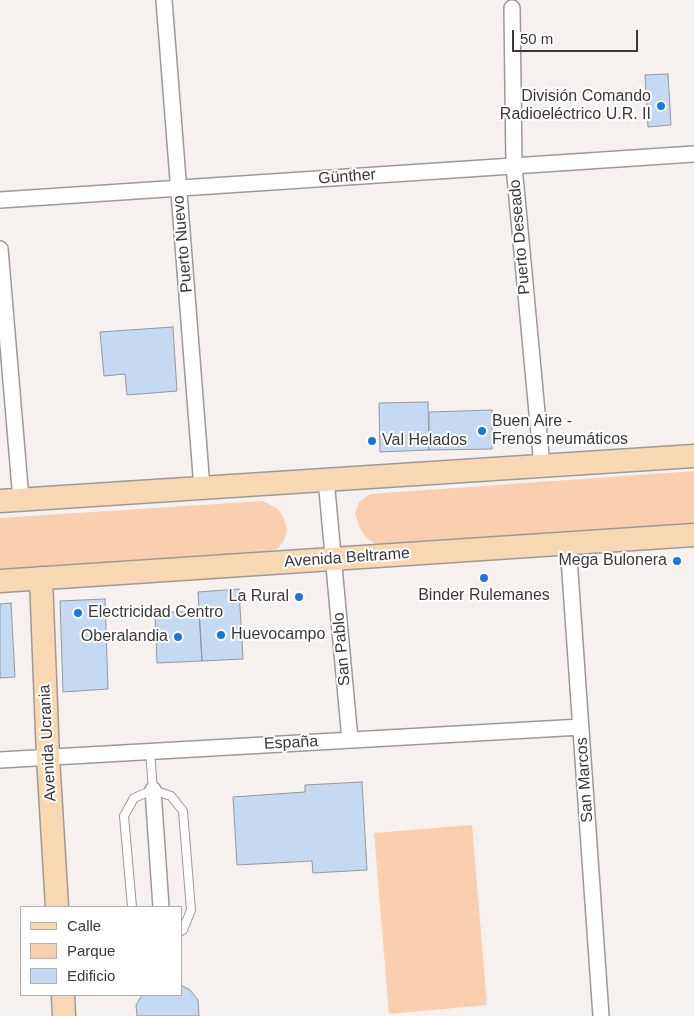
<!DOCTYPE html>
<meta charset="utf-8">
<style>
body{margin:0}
#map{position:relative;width:694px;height:1016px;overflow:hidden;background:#f6f1ee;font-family:Helvetica,sans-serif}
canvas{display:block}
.legend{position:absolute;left:20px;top:906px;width:162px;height:90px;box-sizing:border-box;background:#fff;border:1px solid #b1b0af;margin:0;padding:6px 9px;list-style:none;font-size:15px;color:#3b3938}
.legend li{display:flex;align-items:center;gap:10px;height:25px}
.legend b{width:25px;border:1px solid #b1b0af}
.scale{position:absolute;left:512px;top:30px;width:126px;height:22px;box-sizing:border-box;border:2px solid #3b3938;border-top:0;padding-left:6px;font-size:15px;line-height:18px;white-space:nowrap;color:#3b3938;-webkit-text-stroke:4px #fff;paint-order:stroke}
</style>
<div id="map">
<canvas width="694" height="1016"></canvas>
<ul class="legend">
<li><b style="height:6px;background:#f8d8b2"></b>Calle</li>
<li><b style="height:14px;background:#facfb0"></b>Parque</li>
<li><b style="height:14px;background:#c6d9f3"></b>Edificio</li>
</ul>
<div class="scale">50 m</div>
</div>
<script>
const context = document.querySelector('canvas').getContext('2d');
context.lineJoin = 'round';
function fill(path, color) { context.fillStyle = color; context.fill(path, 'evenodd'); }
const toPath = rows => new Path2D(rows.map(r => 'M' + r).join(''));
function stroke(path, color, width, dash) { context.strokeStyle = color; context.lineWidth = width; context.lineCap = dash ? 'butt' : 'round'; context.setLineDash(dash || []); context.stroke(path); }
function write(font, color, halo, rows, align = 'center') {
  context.font = font + ' Helvetica,sans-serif'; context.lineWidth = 4; context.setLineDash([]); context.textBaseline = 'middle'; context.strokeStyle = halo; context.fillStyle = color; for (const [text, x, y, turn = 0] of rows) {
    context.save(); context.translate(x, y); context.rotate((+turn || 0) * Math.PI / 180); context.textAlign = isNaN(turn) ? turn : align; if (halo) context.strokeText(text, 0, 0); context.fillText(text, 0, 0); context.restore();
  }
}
fill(toPath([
 [694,471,694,523,377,545,366,537,359,527,355,513,359,502,370,494],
 [263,501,278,509,284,518,287,530,284,541,277,549,261,553,0,570,0,518],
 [472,825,487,1005,389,1014,374,833]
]), '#facfb0');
const building = toPath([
 [668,74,671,125,648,127,645,75,668,74],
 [173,327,177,391,127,395,125,374,104,376,100,332,173,327],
 [428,402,429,450,380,452,379,403,428,402],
 [492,410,492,449,429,450,429,412,492,410],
 [239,589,243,659,202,661,198,592,239,589],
 [105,599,108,689,63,692,60,601,105,599],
 [11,603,15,677,0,678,0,604,11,603],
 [199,611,202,661,157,663,155,613,199,611],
 [362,782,367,870,313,873,312,861,237,865,233,797,305,792,305,785,362,782],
 [181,985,190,990,198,1000,199,1016,137,1016,136,1005,142,995,181,995,181,985]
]);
fill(building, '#c6d9f3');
stroke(building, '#94979b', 1);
const lane = toPath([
 [150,751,153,790],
 [132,907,124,816,134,798,153,790,171,796,183,811,191,910,183,930,181,931]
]);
const street = toPath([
 [164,0,202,488],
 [512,8,514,166,542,466],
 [0,200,694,154],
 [0,249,21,500],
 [326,479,350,740],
 [568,544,601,1016],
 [0,760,581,727],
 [153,790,161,907]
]);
const secondary = toPath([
 [0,501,694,456],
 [41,578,48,757,57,907],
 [0,581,694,535],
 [63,995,64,1016]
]);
stroke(lane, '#9e9996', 10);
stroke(street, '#9e9996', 18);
stroke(secondary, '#9e9996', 25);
stroke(lane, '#fff', 8);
stroke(street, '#fff', 15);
stroke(secondary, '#f8d8b2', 22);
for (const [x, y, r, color] of [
 [661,106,5,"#1b77e0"],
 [482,431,5,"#1b77e0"],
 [372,441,5,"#1b77e0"],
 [677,561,5,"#1b77e0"],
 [484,578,5,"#1b77e0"],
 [299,597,5,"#1b77e0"],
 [78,613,5,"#1b77e0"],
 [221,635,5,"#1b77e0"],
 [178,637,5,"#1b77e0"]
]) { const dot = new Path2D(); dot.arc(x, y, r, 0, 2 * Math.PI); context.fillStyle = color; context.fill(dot); stroke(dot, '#fff', 2); }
write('16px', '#3b3938', '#fff', [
 ["División Comando",651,97],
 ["Radioeléctrico U.R. II",651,115],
 ["Buen Aire -",492,422,"left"],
 ["Frenos neumáticos",492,440,"left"],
 ["Val Helados",382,441,"left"],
 ["Mega Bulonera",667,561],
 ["Binder Rulemanes",484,596,"center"],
 ["La Rural",289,597],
 ["Electricidad Centro",88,613,"left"],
 ["Huevocampo",231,635,"left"],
 ["Oberalandia",168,637]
], 'right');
write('16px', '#3b3938', '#fff', [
 ["Günther",347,177,-4],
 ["Puerto Deseado",520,237,-95],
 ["Puerto Nuevo",183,244,-95],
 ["Avenida Beltrame",347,558,-4],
 ["San Pablo",342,649,-95],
 ["Avenida Ucrania",48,743,-93],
 ["España",291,743,-3],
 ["San Marcos",585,780,-94]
]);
</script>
